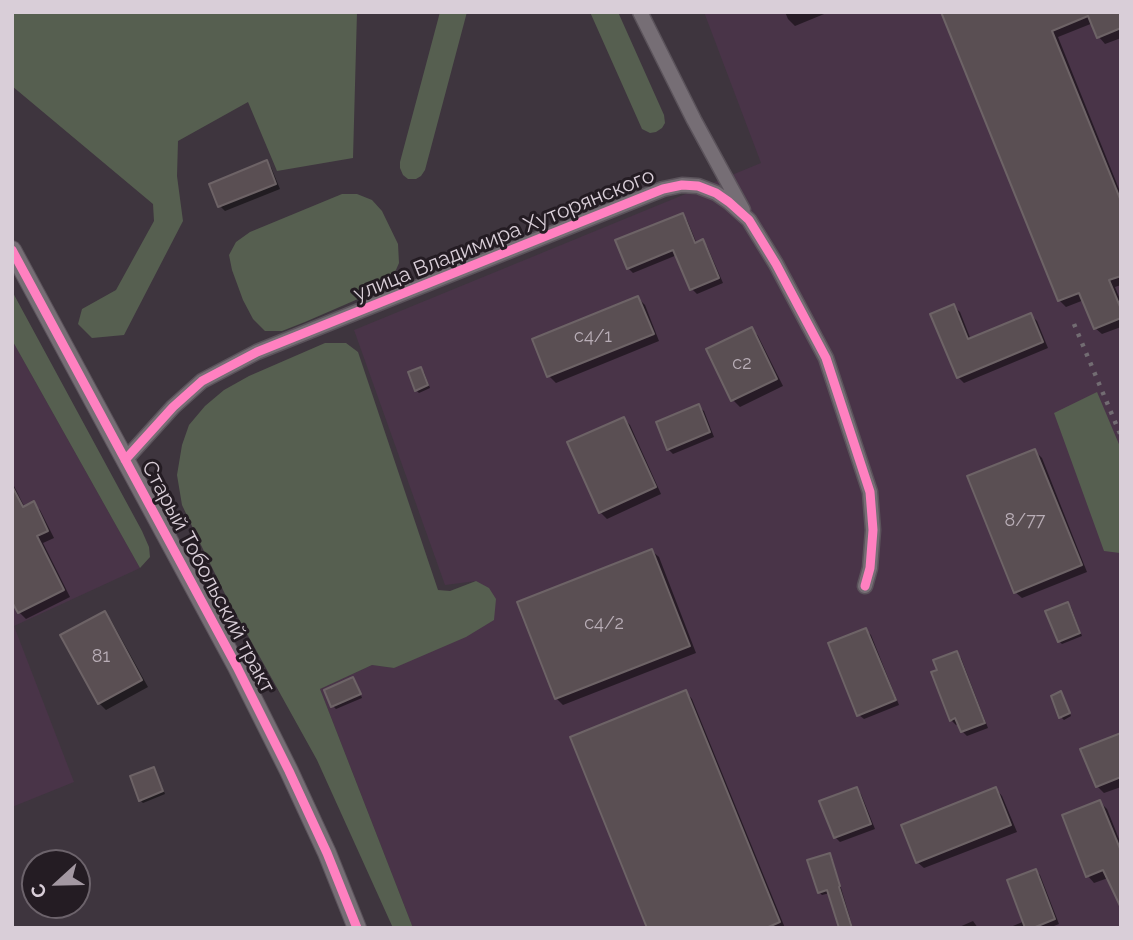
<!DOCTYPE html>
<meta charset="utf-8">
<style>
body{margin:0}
#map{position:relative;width:1133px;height:940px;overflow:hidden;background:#3e353e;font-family:Raleway,sans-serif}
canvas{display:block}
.frame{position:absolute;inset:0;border:14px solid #d9ced8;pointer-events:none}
.north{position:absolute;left:21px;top:849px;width:70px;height:70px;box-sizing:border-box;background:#241c23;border:2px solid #6c636b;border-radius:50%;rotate:248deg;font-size:19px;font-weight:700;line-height:28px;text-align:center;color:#d9ced8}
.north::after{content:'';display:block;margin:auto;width:24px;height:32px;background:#a398a2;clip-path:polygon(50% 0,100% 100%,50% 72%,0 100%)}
</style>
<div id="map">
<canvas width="1133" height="940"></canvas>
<div class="frame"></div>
<div class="north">С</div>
</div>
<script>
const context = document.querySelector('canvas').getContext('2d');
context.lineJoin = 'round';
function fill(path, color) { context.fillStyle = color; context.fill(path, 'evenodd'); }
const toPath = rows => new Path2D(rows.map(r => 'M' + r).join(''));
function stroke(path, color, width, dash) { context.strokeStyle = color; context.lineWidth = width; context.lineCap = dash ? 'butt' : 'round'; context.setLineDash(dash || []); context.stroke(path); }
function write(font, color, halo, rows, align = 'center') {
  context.font = font + ' Raleway,sans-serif'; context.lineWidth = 6; context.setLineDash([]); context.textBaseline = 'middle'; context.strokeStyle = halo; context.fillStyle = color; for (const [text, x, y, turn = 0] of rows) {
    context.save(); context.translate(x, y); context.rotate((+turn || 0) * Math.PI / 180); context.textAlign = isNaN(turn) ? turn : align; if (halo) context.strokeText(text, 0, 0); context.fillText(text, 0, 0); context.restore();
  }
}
fill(toPath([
 [704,12,1121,12,1121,928,413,928,320,689,372,665,394,668,476,581,445,585,354,330,761,163],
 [12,340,140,568,14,626,74,782,12,807]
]), '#493448');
fill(toPath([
 [12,12,357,12,353,158,277,171,248,102,178,141,177,176,183,221,124,335,92,338,78,324,82,309,116,290,154,221,153,204,12,86],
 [440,12,467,12,425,170,421,176,416,179,408,179,403,175,400,168,400,162],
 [590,12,618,12,664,115,665,123,662,128,656,132,650,133,642,129],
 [342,194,357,194,372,200,382,211,398,244,399,263,392,279,381,289,305,322,282,331,265,331,253,319,243,300,232,270,229,255,236,242,250,232],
 [12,291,142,531,149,547,150,557,140,568,12,340],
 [325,343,346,343,358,352,438,590,450,591,476,581,489,588,496,599,494,620,466,637,394,668,372,665,320,689,413,928,393,928,317,760,226,596,200,543,182,505,177,475,182,445,189,425,205,406,224,390,249,376],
 [1097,392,1121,449,1120,553,1104,551,1054,413]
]), '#565f50');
fill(toPath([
 [785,12,829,12,795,26,788,19],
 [943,12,1121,12,1121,38,1105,44,1099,37,1093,23,1058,37,1121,194,1121,285,1115,287,1121,302,1121,327,1102,334,1095,328,1084,300,1066,307,1059,300],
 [266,163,271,167,280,189,225,211,220,206],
 [682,215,687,220,697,244,702,241,707,246,723,283,697,294,692,289,677,255,633,273,628,268],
 [638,298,645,305,659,341,556,383,549,376],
 [953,306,960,312,971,340,1031,315,1037,321,1048,348,964,383,958,377],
 [752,329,758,336,783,386,740,407,733,400],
 [421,369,424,372,430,388,419,393,416,390],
 [699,407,704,411,714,437,673,454,668,449],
 [624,419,630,425,661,494,607,519,600,512],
 [1035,451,1042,458,1087,572,1022,598,1015,592],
 [12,482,25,508,33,504,40,510,54,538,43,543,70,597,26,619,19,612,12,599],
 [652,551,659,557,696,653,563,705,556,698],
 [1068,604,1071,607,1082,636,1062,644,1059,641],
 [104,613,111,620,148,687,106,710,99,703],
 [866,630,871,635,899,705,864,719,859,715],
 [956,653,961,658,988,728,967,736,962,731,959,723,956,725,951,720,939,671],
 [353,679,356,682,362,698,336,709,333,706],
 [686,692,692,699,785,928,649,928],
 [1060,693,1063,696,1071,716,1064,720,1061,717],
 [1121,734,1121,787,1104,793,1097,786],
 [153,769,156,772,165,794,143,803,140,800],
 [856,789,861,794,875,829,840,842,835,837],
 [996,789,1002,796,1017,832,924,868,917,862],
 [1100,802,1107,809,1121,844,1121,904,1108,878,1094,883,1088,876,1064,816],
 [829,855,832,858,853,928,841,928,830,893,822,895,819,892],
 [1035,871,1040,875,1059,924,1049,928,1008,928,1025,921],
 [973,921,978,928,957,928]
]), '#0007');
const building = toPath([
 [941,12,1121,12,1121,28,1097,38,1088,16,1052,31,1121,201,1121,276,1109,280,1121,309,1121,318,1094,329,1079,293,1058,301,941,12],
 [267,160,276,184,218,207,209,184,267,160],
 [683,213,695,243,703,239,719,278,690,290,673,250,627,269,615,240,683,213],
 [638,296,654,334,547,377,532,339,638,296],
 [954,304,968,339,1031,313,1043,342,957,378,930,314,954,304],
 [752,327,777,379,731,401,706,349,752,327],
 [421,367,428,385,415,391,408,372,421,367],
 [699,404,710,432,667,450,656,422,699,404],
 [624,417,656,487,599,513,567,442,624,417],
 [1035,449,1082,565,1014,593,967,476,1035,449],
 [12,486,23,507,34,501,48,531,37,536,64,590,18,613,12,602,12,486],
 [652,549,690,646,555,699,517,602,652,549],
 [1068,602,1080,633,1058,642,1045,611,1068,602],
 [105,611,142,680,98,704,60,635,105,611],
 [866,628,896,700,857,716,828,643,866,628],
 [957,651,985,723,961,732,955,718,950,721,931,672,937,670,933,660,957,651],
 [353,677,361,694,331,707,324,690,353,677],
 [686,690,780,922,766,928,647,928,570,737,686,690],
 [1061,691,1070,713,1059,718,1051,696,1061,691],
 [1121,733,1121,777,1096,787,1080,749,1121,733],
 [154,767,163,791,139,801,130,776,154,767],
 [857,787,871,824,834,838,819,801,857,787],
 [996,787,1011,825,916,863,901,825,996,787],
 [1100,800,1121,851,1121,908,1103,870,1086,877,1062,815,1100,800],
 [830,853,840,886,839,887,852,928,839,928,827,890,818,893,807,860,830,853],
 [1036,869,1055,919,1033,928,1025,928,1007,880,1036,869]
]);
fill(building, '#5a4f53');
stroke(building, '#6d6366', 2);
const minor = toPath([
 [640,12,694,120,743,210],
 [125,460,173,407,202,381,257,352,663,189,682,185,698,186,716,193,729,202,749,220,776,264,826,358,870,492,873,530,870,568,865,586]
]);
const tertiary = toPath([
 [12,250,237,667,289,771,327,853,357,928]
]);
stroke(minor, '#5b535b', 17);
stroke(tertiary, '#5b535b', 20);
stroke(minor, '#766e75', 14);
stroke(tertiary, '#766e75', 18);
stroke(toPath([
 [1074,324,1121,436]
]), '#726c72', 4.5, [3.5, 7]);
stroke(toPath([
 [12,250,237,667,289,771,327,853,357,928],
 [125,460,173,407,202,381,257,352,663,189,682,185,698,186,716,193,729,202,749,220,776,264,826,358,870,492,873,530,870,568,865,586]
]), '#ff80c0', 9);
write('18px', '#b9aeb7', null, [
 ["с4/1",593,337],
 ["с2",742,364],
 ["8/77",1025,521],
 ["с4/2",604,624],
 ["81",101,657]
]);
write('21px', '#d9ced8', '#241c23', [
 ["улица Владимира Хуторянского",504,235,-22],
 ["Старый Тобольский тракт",208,577,62]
]);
</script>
